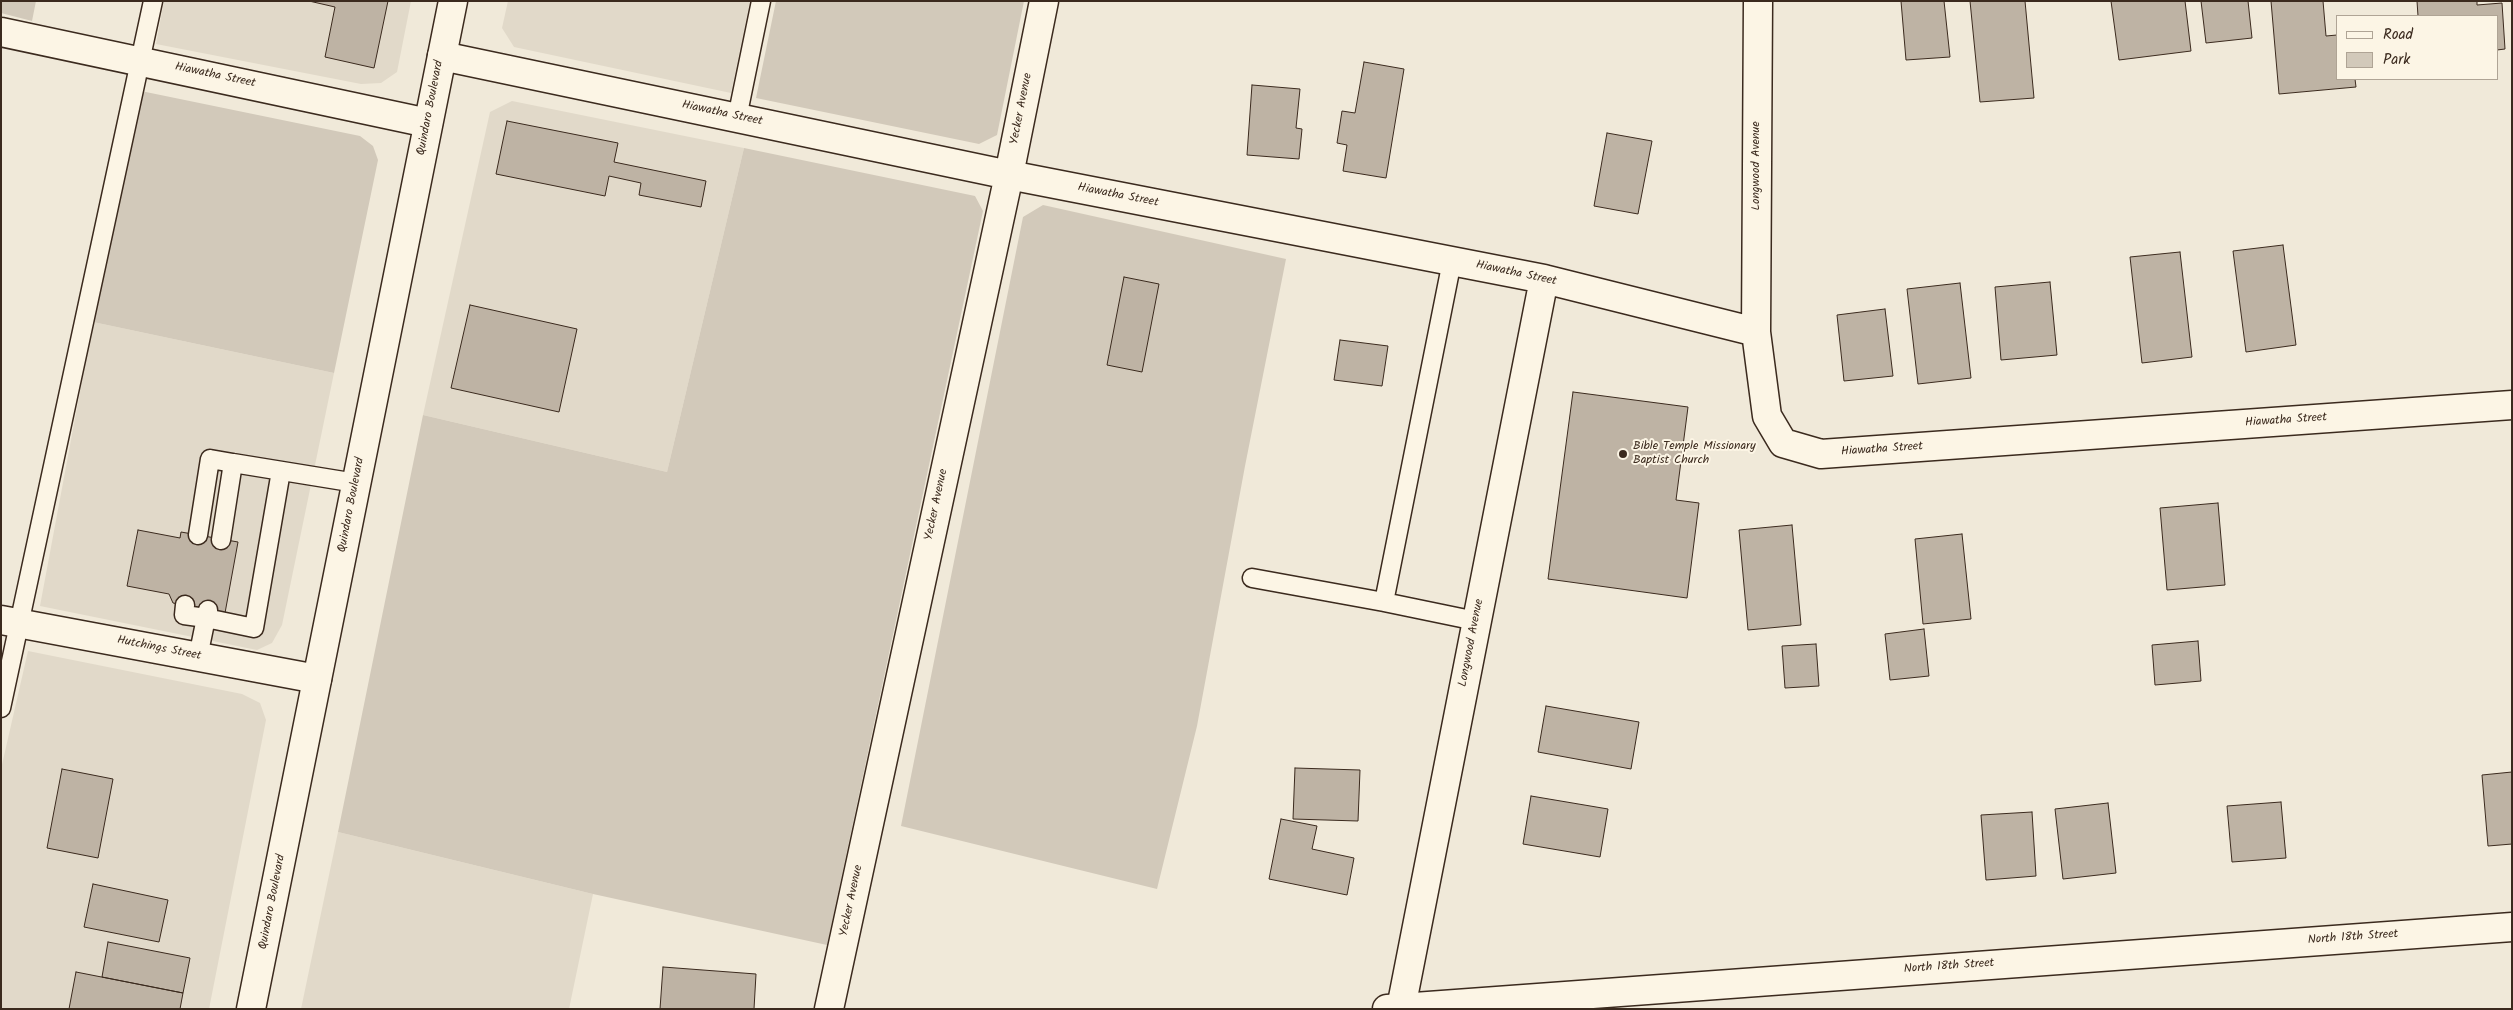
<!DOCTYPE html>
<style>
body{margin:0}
#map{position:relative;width:2513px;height:1010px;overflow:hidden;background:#f0e9d9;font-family:Kalam,sans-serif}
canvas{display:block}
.frame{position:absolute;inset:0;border:2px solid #3b2a1e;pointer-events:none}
.legend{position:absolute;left:2336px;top:15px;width:162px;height:65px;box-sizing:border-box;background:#fcf5e5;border:1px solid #afa495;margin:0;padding:6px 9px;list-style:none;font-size:15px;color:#3b2a1e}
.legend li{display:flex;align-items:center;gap:10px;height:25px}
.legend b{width:25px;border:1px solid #afa495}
</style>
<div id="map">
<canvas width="2513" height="1010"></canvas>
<div class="frame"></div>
<ul class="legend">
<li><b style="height:6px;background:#fcf5e5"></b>Road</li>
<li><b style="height:14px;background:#d2c9ba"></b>Park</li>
</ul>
</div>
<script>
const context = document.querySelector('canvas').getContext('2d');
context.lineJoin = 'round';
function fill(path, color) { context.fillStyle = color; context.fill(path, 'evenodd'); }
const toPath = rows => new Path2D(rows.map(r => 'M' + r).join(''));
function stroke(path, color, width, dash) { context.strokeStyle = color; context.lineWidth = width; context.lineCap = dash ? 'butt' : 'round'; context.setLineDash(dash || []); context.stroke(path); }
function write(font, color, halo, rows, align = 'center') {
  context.font = font + ' Kalam,sans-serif'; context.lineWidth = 4; context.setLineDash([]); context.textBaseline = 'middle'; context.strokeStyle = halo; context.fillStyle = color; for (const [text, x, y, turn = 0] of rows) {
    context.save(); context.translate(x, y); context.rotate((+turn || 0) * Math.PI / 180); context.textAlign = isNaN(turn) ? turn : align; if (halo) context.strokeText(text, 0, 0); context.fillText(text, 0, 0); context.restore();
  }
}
fill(toPath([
 [164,1,411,1,397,72,381,83,361,84,156,44],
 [508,1,750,1,731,93,514,47,502,28],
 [512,101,744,148,667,472,423,415,490,112],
 [93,322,334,373,282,625,272,643,257,650,40,606],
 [28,651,242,694,260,703,266,720,209,1009,1,1009,1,769],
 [338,832,593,894,569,1009,301,1009]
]), '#e1d9c9');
fill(toPath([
 [1,1,36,1,32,21,1,13],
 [776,1,1024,1,997,135,979,144,756,98],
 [141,91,360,136,373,146,378,160,334,373,93,322],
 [744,148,975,196,983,211,827,945,593,894,338,832,423,415,667,472],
 [1043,205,1286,259,1245,466,1197,726,1157,889,901,826,1023,217]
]), '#d2c9ba');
const building = toPath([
 [388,1,374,68,325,57,335,7,309,1,388,1],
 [1901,1,1944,1,1950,57,1906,60,1901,1],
 [1970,1,2025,1,2034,98,1980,102,1970,1],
 [2111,1,2185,1,2191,51,2119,60,2111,1],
 [2201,1,2248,1,2252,38,2206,43,2201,1],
 [2271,1,2323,1,2326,36,2337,35,2337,79,2355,79,2356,87,2279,94,2271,1],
 [2417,1,2477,1,2477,5,2502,3,2505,49,2497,50,2497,16,2418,16,2417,1],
 [1364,62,1404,69,1386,178,1343,171,1347,145,1337,143,1342,111,1355,113,1364,62],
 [1252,85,1300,89,1296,128,1302,129,1299,159,1247,155,1252,85],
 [507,121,618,143,614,162,706,181,701,207,639,195,641,183,609,176,605,196,496,174,507,121],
 [1607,133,1652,141,1638,214,1594,206,1607,133],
 [2283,245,2296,345,2246,352,2233,251,2283,245],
 [2180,252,2192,357,2142,363,2130,257,2180,252],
 [1124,277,1159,284,1142,372,1107,365,1124,277],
 [2050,282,2057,355,2001,360,1995,287,2050,282],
 [1960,283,1971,378,1918,384,1907,289,1960,283],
 [470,305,577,329,559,412,451,388,470,305],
 [1885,309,1893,376,1844,381,1837,315,1885,309],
 [1340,340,1388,346,1382,386,1334,380,1340,340],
 [1573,392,1688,407,1676,500,1699,503,1687,598,1548,579,1573,392],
 [2218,503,2225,585,2167,590,2160,508,2218,503],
 [1792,525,1801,625,1748,630,1739,530,1792,525],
 [138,530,180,538,181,532,238,542,225,613,173,603,169,594,127,586,138,530],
 [1962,534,1971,619,1923,624,1915,539,1962,534],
 [1924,629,1929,676,1890,680,1885,634,1924,629],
 [2198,641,2201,681,2155,685,2152,645,2198,641],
 [1816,644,1819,686,1785,688,1782,646,1816,644],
 [1546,706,1639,722,1631,769,1538,752,1546,706],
 [1295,768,1360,770,1358,821,1293,819,1295,768],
 [62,769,113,779,98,858,47,848,62,769],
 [2512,772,2512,844,2488,846,2482,775,2512,772],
 [1531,796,1608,809,1600,857,1523,844,1531,796],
 [2281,802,2286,858,2232,862,2227,806,2281,802],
 [2108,803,2116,873,2063,879,2055,809,2108,803],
 [2032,812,2036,876,1986,880,1981,815,2032,812],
 [1281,819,1317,826,1312,849,1354,858,1347,895,1269,879,1281,819],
 [93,884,168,900,159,942,84,927,93,884],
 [108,942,190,958,183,993,102,977,108,942],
 [663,967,756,974,754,1009,660,1009,663,967],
 [76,972,183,993,180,1009,69,1009,76,972]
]);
fill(building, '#beb3a4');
stroke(building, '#3b2a1e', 1);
const lane = toPath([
 [737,118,761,1],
 [1452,261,1384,602,1476,621],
 [198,535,210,459,233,463],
 [221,540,233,463,356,483],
 [1252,578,1384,602],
 [185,605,184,615,206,618,198,657],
 [208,610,206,618,254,628,281,471],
 [1,708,153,1]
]);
const street = toPath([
 [1758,1,1756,332,1767,416,1783,443,1821,454,2512,405],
 [1,32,428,123],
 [442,56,1009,175,1544,279,1756,332],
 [1,620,317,679],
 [1401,1008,1544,279],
 [829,1009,1009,175,1044,1]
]);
const secondary = toPath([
 [251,1009,453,1],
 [1387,1009,2512,927]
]);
stroke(lane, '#3b2a1e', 21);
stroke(street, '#3b2a1e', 31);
stroke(secondary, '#3b2a1e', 31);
stroke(lane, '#fcf5e5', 18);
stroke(street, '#fcf5e5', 28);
stroke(secondary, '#fcf5e5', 28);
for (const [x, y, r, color] of [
 [1623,454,5,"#3b2a1e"]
]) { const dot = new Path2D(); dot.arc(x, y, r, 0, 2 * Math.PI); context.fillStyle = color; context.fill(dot); stroke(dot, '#fcf5e5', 2); }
write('12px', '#3b2a1e', '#fcf5e5', [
 ["Hiawatha Street",215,76,12],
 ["Quindaro Boulevard",431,108,-79],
 ["Yecker Avenue",1022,109,-79],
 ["Hiawatha Street",722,114,12],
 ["Longwood Avenue",1757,166,-90],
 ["Hiawatha Street",1118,196,11],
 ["Hiawatha Street",1516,274,12],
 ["Hiawatha Street",2286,421,-4],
 ["Hiawatha Street",1882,450,-4],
 ["Quindaro Boulevard",352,505,-79],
 ["Yecker Avenue",937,505,-78],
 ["Longwood Avenue",1472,643,-79],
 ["Hutchings Street",159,649,11],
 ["Yecker Avenue",852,901,-78],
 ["Quindaro Boulevard",273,902,-79],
 ["North 18th Street",2353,938,-4],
 ["North 18th Street",1949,967,-4]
]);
write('12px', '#3b2a1e', '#fcf5e5', [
 ["Bible Temple Missionary",1633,447],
 ["Baptist Church",1633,461]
], 'left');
</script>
